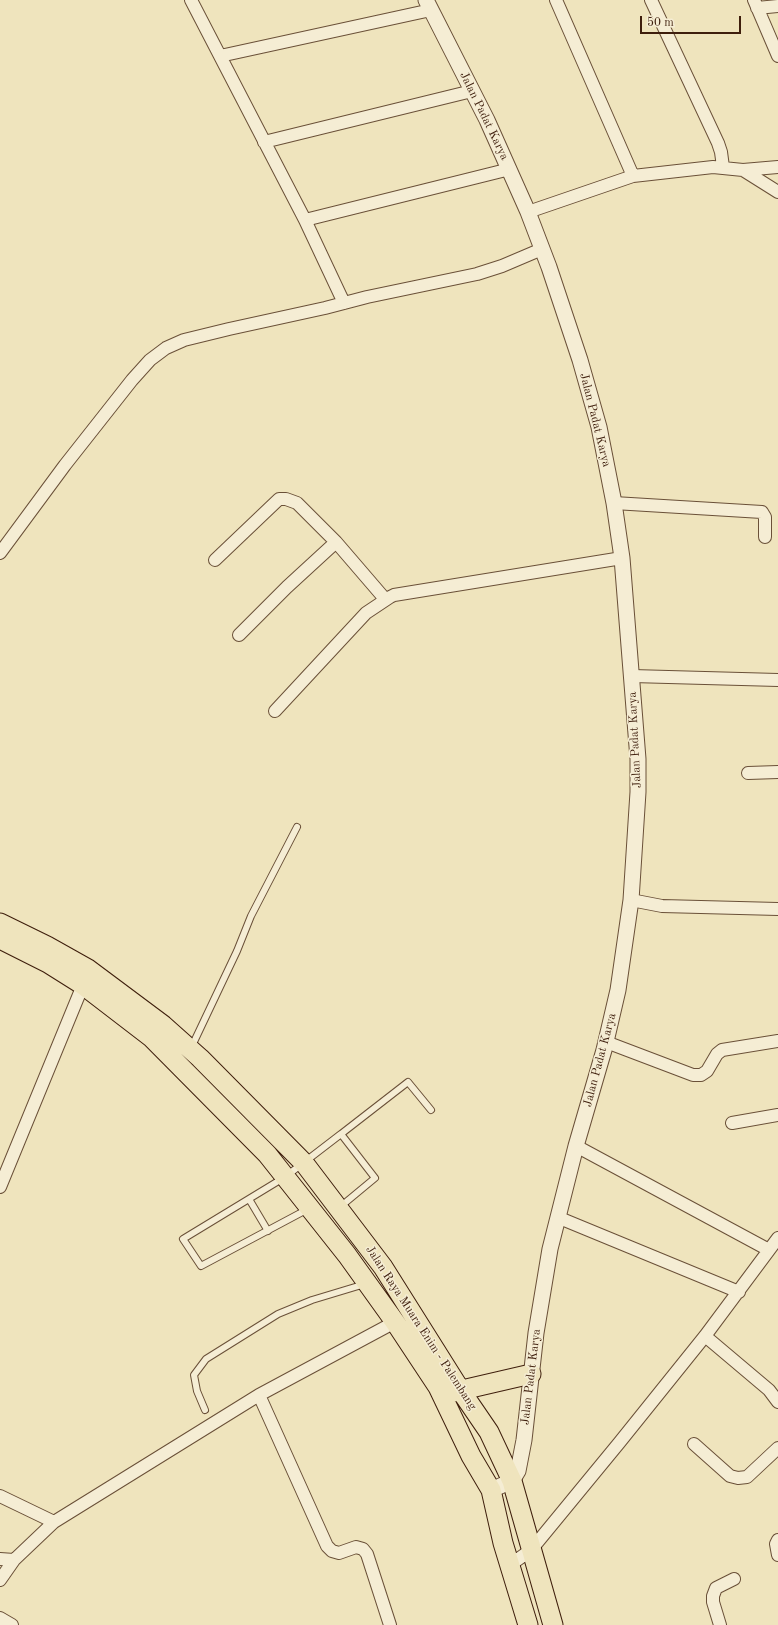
<!DOCTYPE html>
<style>
body{margin:0}
#map{position:relative;width:778px;height:1625px;overflow:hidden;background:#efe4bd;font-family:"Old Standard TT",serif}
canvas{display:block}
.scale{position:absolute;left:640px;top:16px;width:101px;height:18px;box-sizing:border-box;border:2px solid #3e1e0c;border-top:0;padding-left:5px;font-size:12px;line-height:14px;white-space:nowrap;color:#3e1e0c;-webkit-text-stroke:3px #f5edd4;paint-order:stroke}
</style>
<div id="map">
<canvas width="778" height="1625"></canvas>
<div class="scale">50 m</div>
</div>
<script>
const context = document.querySelector('canvas').getContext('2d');
context.lineJoin = 'round';
const toPath = rows => new Path2D(rows.map(r => 'M' + r).join(''));
function stroke(path, color, width, dash) { context.strokeStyle = color; context.lineWidth = width; context.lineCap = dash ? 'butt' : 'round'; context.setLineDash(dash || []); context.stroke(path); }
function write(font, color, halo, rows, align = 'center') {
  context.font = font + ' "Old Standard TT",serif'; context.lineWidth = 3; context.setLineDash([]); context.textBaseline = 'middle'; context.strokeStyle = halo; context.fillStyle = color; for (const [text, x, y, turn = 0] of rows) {
    context.save(); context.translate(x, y); context.rotate((+turn || 0) * Math.PI / 180); context.textAlign = isNaN(turn) ? turn : align; if (halo) context.strokeText(text, 0, 0); context.fillText(text, 0, 0); context.restore();
  }
}
const service = toPath([
 [192,1046,237,951,251,916,297,827],
 [341,1134,408,1082,431,1110],
 [249,1199,268,1231],
 [308,1209,201,1266,183,1239,285,1177,341,1134,375,1178,340,1207],
 [205,1410,197,1391,194,1375,206,1359,278,1314,312,1300,365,1284]
]);
const minor = toPath([
 [191,0,305,220,344,303],
 [556,0,633,176],
 [651,0,718,143,721,152,723,167],
 [754,0,778,56],
 [757,8,778,6],
 [220,56,431,10],
 [264,142,472,91],
 [743,170,778,192],
 [528,212,633,176,713,167,743,170,778,167],
 [305,220,510,169],
 [614,503,762,512,765,517,765,537],
 [0,553,65,465,132,380,150,360,166,348,184,340,229,329,325,308,367,297,477,274,502,266,542,249],
 [215,560,279,499,286,499,297,503,336,542],
 [239,635,287,587,336,542,385,599],
 [632,676,778,680],
 [275,711,366,613,390,597,394,595,622,558],
 [748,773,778,772],
 [631,900,662,906,778,909],
 [606,1042,693,1075,701,1075,707,1071,717,1054,722,1050,778,1041],
 [732,1123,778,1115],
 [576,1146,769,1250],
 [0,1187,83,985],
 [557,1217,739,1292],
 [705,1336,769,1390,778,1402],
 [259,1395,327,1546,332,1551,339,1553,356,1547,363,1549,367,1554,390,1625],
 [694,1444,730,1476,738,1478,747,1477,778,1448],
 [0,1496,54,1522],
 [778,1540,776,1544,778,1555],
 [0,1559,14,1560],
 [510,1565,531,1550,619,1443,705,1336,778,1238],
 [0,1580,14,1560,54,1522,259,1395,395,1322],
 [0,1618,12,1625],
 [720,1625,713,1602,713,1596,716,1588,734,1579]
]);
const tertiary = toPath([
 [426,0,487,120,528,212,549,267,580,360,599,427,614,503,622,558,638,759,638,792,631,900,618,990,604,1050,576,1146,550,1249,536,1333,524,1440,518,1471,512,1481,491,1490]
]);
const primary = toPath([
 [0,923,47,946,88,969,163,1025,200,1058,304,1163,383,1267,461,1391,489,1432,512,1481,553,1625],
 [0,939,48,963,83,985,152,1038,267,1154,347,1255,395,1322,438,1387,471,1456,491,1490,503,1543,528,1625],
 [449,1393,531,1374]
]);
stroke(service, '#6a5038', 8);
stroke(minor, '#6a5038', 14);
stroke(tertiary, '#6a5038', 17);
stroke(primary, '#3e1e0c', 21);
stroke(service, '#f5edd4', 6);
stroke(minor, '#f5edd4', 12);
stroke(tertiary, '#f5edd4', 15);
stroke(primary, '#efe4bd', 19);
write('12px', '#3e1e0c', '#f5edd4', [
 ["Jalan Padat Karya",484,116,64],
 ["Jalan Padat Karya",595,420,76],
 ["Jalan Padat Karya",635,740,-93],
 ["Jalan Padat Karya",600,1060,-75],
 ["Jalan Raya Muara Enim - Palembang",421,1328,57],
 ["Jalan Padat Karya",531,1377,-83]
]);
</script>
